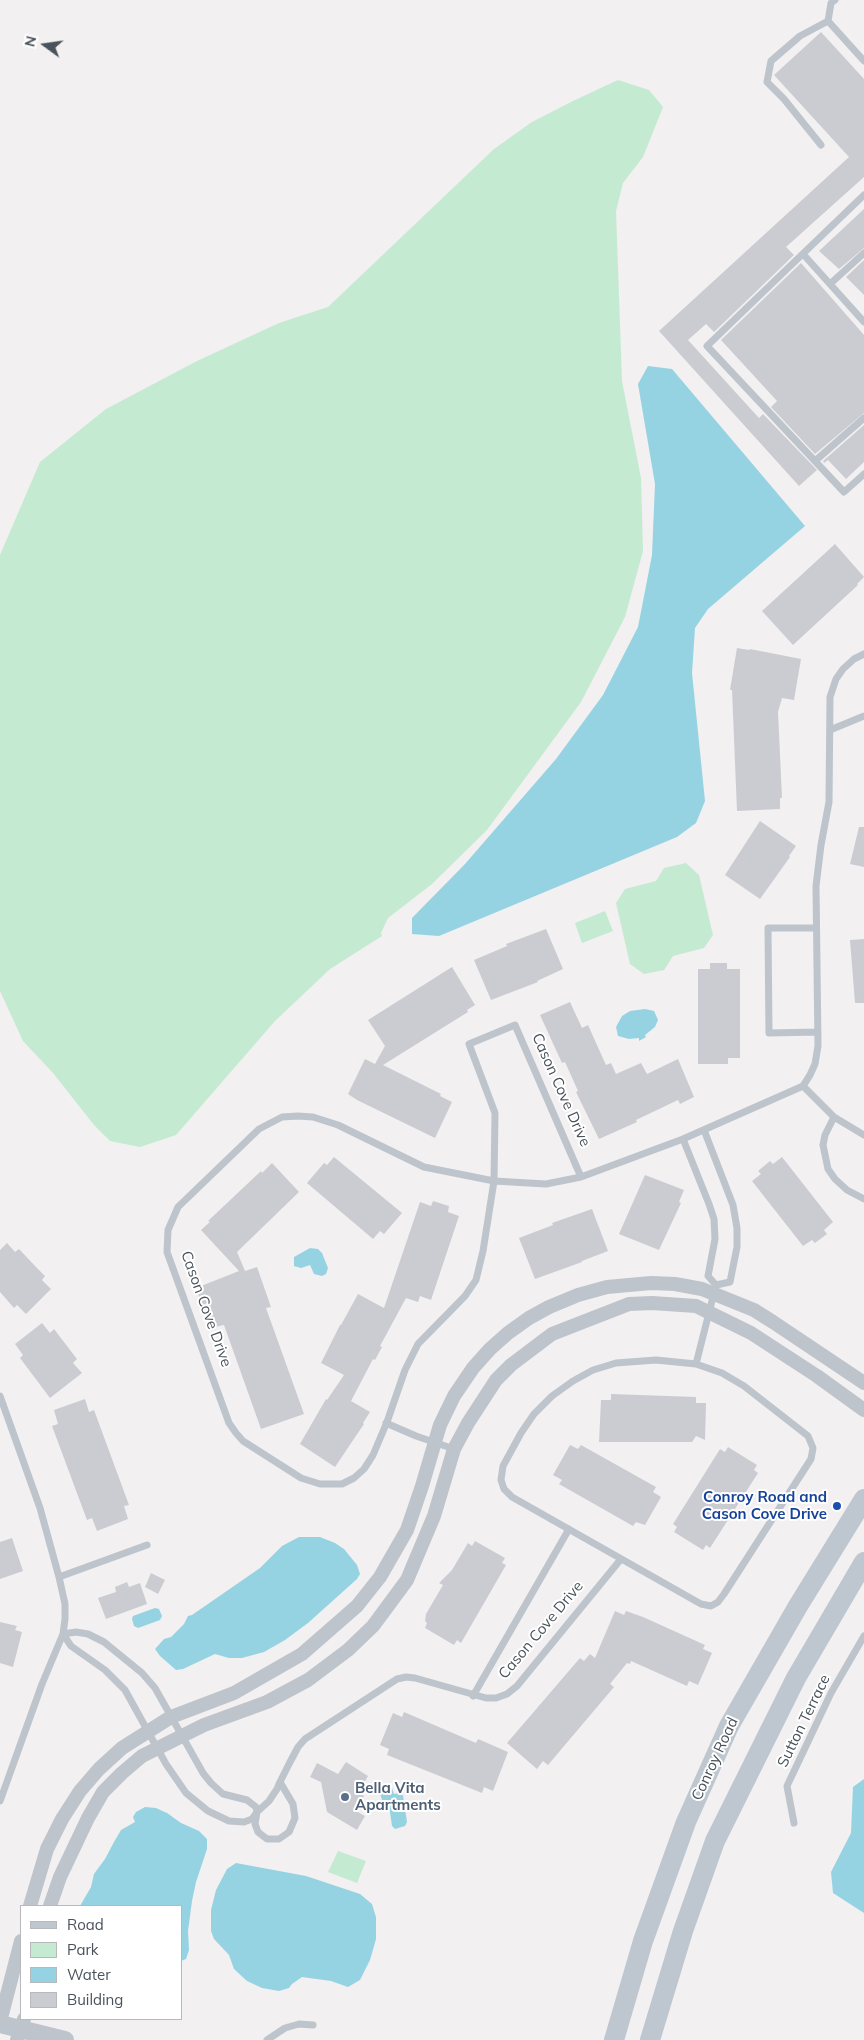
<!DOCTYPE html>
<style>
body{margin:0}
#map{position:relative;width:864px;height:2040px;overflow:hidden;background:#f2f0f0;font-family:Mulish,sans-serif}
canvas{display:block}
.legend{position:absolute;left:20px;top:1905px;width:162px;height:115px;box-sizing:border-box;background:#fff;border:1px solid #b7babd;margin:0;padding:6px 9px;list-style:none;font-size:15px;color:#4a535b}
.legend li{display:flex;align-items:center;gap:10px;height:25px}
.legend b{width:25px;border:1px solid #b7babd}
.north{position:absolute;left:20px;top:20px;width:50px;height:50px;-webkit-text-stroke:4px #fff;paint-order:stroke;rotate:284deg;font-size:14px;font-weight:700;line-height:20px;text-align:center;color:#4a535b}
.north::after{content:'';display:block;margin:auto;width:18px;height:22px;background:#4a535b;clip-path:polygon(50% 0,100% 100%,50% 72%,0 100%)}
</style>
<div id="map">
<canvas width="864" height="2040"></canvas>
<ul class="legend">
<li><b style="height:6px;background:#bec6cf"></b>Road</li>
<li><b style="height:14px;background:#c4ead2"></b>Park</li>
<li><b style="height:14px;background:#95d3e3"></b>Water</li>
<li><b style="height:14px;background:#cbccd2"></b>Building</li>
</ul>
<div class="north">N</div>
</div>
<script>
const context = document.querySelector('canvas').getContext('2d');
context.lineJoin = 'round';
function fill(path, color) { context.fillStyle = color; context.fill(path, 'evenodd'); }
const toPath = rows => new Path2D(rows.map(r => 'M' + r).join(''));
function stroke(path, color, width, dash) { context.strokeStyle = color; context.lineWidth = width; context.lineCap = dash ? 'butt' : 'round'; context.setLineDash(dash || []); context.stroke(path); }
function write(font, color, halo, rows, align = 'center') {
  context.font = font + ' Mulish,sans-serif'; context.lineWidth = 4; context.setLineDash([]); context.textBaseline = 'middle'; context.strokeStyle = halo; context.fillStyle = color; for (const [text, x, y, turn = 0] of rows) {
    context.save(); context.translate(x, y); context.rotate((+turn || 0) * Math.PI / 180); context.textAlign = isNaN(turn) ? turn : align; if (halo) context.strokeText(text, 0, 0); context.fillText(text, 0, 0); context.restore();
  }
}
fill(toPath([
 [618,80,649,90,663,107,643,157,623,183,616,211,622,381,641,478,643,551,625,617,581,702,487,830,432,884,388,918,381,933,382,936,330,969,275,1021,176,1135,140,1147,110,1141,94,1125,53,1073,23,1041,0,991,0,555,40,462,106,409,197,361,279,323,328,307,494,149,532,122,573,101],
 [686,863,699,875,713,935,704,948,673,956,664,970,644,974,630,964,616,903,625,889,656,881,664,868],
 [605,911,613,931,582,943,575,923],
 [338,1851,366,1861,357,1883,328,1872]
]), '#c4ead2');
fill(toPath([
 [648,366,672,369,805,526,708,609,695,628,692,673,705,801,696,823,677,837,439,936,412,934,412,918,465,864,556,759,603,695,638,627,652,555,655,484,638,384],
 [645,1009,654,1011,658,1020,655,1027,645,1035,646,1037,639,1041,639,1038,629,1039,618,1036,616,1027,622,1016,630,1011],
 [310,1248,318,1249,322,1253,328,1268,326,1274,322,1276,314,1274,310,1265,301,1268,294,1266,294,1257],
 [299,1537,320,1537,335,1543,344,1549,357,1565,360,1574,357,1579,308,1623,285,1640,264,1652,242,1658,229,1658,215,1654,183,1669,176,1670,160,1656,155,1649,164,1639,171,1637,184,1624,188,1616,192,1615,260,1568,282,1546],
 [155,1608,159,1609,162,1616,160,1620,138,1628,134,1626,132,1619,133,1616],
 [864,1779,864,1913,833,1893,831,1872,851,1833,853,1787],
 [388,1785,392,1788,394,1794,399,1793,403,1795,407,1822,405,1826,395,1829,392,1826,389,1805,382,1800,379,1790,381,1787],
 [145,1807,156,1808,167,1813,181,1823,199,1831,207,1839,207,1849,196,1882,192,1901,188,1931,189,1950,186,1959,181,1961,181,1906,80,1906,91,1887,94,1874,105,1859,114,1842,121,1830,135,1822,133,1817,136,1812],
 [236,1863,306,1876,360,1894,372,1904,376,1917,376,1939,370,1960,360,1980,348,1987,331,1981,302,1977,292,1984,289,1988,279,1991,262,1988,247,1981,234,1969,229,1955,214,1939,211,1931,211,1910,216,1890,227,1869]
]), '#95d3e3');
fill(toPath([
 [821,32,864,79,864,177,786,247,794,255,714,332,706,324,688,340,759,418,763,414,817,470,799,486,659,331,849,157,774,75],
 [864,209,864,248,839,269,819,251],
 [864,260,864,295,846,277],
 [801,263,864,335,864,413,815,454,771,407,777,401,721,340],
 [864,425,864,462,846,479,828,460,824,463,823,461],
 [835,544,864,577,857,584,858,585,793,645,762,611],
 [737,648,749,650,750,649,801,659,794,700,782,698,778,712,782,798,780,798,780,809,737,811,732,690,730,690],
 [760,821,796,846,789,856,790,857,760,899,725,875],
 [859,827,864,827,864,867,850,864],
 [546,929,563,969,537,981,538,982,491,1000,474,960,507,946,506,944],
 [864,939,864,1003,855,1003,850,940],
 [710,963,727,963,727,969,740,969,740,1058,728,1058,728,1064,698,1064,698,969,710,969],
 [452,967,475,1005,467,1010,468,1012,383,1065,441,1094,440,1096,452,1102,435,1138,357,1100,348,1094,365,1059,375,1064,385,1046,368,1020],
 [570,1002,582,1028,588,1025,606,1065,611,1063,616,1074,641,1063,647,1074,678,1059,694,1097,680,1104,678,1100,636,1120,637,1122,599,1139,576,1092,578,1091,565,1062,562,1063,540,1015],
 [334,1157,402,1213,384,1234,380,1231,373,1239,307,1183,324,1163,327,1165],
 [782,1157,833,1222,824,1230,827,1234,815,1243,812,1240,803,1246,752,1181,761,1174,758,1171,770,1161,773,1164],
 [272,1163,299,1192,237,1252,245,1271,257,1267,271,1307,266,1308,304,1414,261,1429,224,1325,210,1328,196,1288,239,1271,201,1230,210,1222,208,1221,261,1171,262,1173],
 [645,1175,684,1190,679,1202,681,1203,659,1250,619,1234],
 [433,1201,449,1206,448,1212,459,1216,431,1300,420,1296,418,1302,406,1298,380,1346,382,1347,375,1360,373,1359,351,1401,370,1412,363,1423,364,1424,335,1467,300,1444,326,1399,327,1400,344,1375,321,1363,340,1325,341,1325,358,1294,384,1308,420,1202,431,1206],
 [592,1209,608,1251,582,1261,582,1262,535,1279,519,1238,553,1225,552,1223],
 [7,1243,15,1252,19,1249,36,1267,45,1276,42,1280,51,1289,26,1314,17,1305,14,1308,0,1292,0,1250],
 [42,1323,50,1333,54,1329,77,1359,73,1363,82,1373,50,1398,20,1358,23,1355,15,1344],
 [611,1394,696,1397,696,1403,706,1403,705,1440,696,1436,692,1442,599,1442,601,1400,611,1400],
 [85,1399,89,1412,94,1410,129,1505,124,1506,128,1519,97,1531,92,1518,87,1520,52,1426,58,1424,54,1410],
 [570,1445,578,1449,581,1445,656,1487,653,1492,661,1497,645,1525,636,1522,633,1526,559,1484,562,1480,553,1475],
 [728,1447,757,1465,754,1470,758,1473,710,1548,706,1545,703,1550,674,1532,677,1527,673,1524,720,1449,725,1452],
 [12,1538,23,1571,0,1579,0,1542],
 [475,1541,505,1558,502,1563,506,1565,461,1643,457,1640,454,1645,425,1628,427,1623,425,1621,426,1614,443,1585,439,1583,452,1570,468,1543,472,1546],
 [151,1573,165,1580,158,1594,145,1587],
 [127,1582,129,1587,140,1583,147,1604,106,1619,98,1598,116,1592,115,1587],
 [615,1611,624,1615,626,1611,643,1617,705,1645,703,1649,712,1653,698,1685,689,1681,687,1686,631,1661,630,1664,627,1663,610,1684,614,1687,548,1765,543,1761,537,1769,507,1743,580,1658,584,1661,590,1654,595,1658],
 [0,1622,17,1626,15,1630,22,1632,13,1667,0,1663],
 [404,1712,476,1743,478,1739,508,1752,493,1791,484,1787,482,1793,387,1755,389,1749,380,1745,393,1713,402,1717],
 [346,1762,368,1776,359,1792,364,1796,356,1811,365,1816,357,1830,327,1812,321,1782,310,1777,317,1763,338,1774]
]), '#cbccd2');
stroke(toPath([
 [835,0,831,3,828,21,864,61],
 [821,145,784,99,767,82,771,61,800,36,828,21],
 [864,195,707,346,844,492,864,474],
 [803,254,864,322],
 [830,284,864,253],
 [815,461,864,418],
 [830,730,864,716],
 [816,928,768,928,769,1033,818,1032],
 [803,1086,834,1117,864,1135],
 [298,1116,313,1117,338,1125,424,1167,494,1181,483,1251,476,1280,465,1296,418,1344,405,1370,387,1422,373,1455,364,1469,354,1478,342,1484,320,1484,301,1478,243,1441,236,1433,229,1423,167,1252,168,1230,178,1207,259,1129,282,1117,298,1116],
 [834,1117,825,1135,823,1145,828,1169,835,1179,847,1190,864,1199],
 [704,1130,733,1205,737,1228,737,1247,730,1282,716,1285],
 [683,1139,709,1204,714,1219,715,1239,708,1276,716,1285],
 [581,1177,515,1025,469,1044,495,1113,494,1181,546,1184,581,1177,683,1139,803,1086,810,1075,815,1064,818,1046,816,886,821,845,829,802,830,697,836,679,843,669,854,659,864,654],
 [696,1364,722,1373,744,1386,808,1436,813,1448,811,1459,724,1594,718,1602,711,1606,701,1604,512,1497,504,1489,501,1480,503,1466,521,1433,534,1414,552,1396,573,1381,593,1370,616,1363,656,1360,696,1364,716,1285],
 [0,1396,40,1508,59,1577,65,1604,65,1619,63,1634,42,1684,0,1801],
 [386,1423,416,1436,454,1449],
 [59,1577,147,1545],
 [76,1632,88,1634,104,1642,142,1673,155,1688,203,1773,211,1783,223,1794,247,1800,256,1807,257,1812,252,1819,244,1822,229,1821,208,1811,186,1793,166,1764,125,1690,105,1670,71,1646,63,1634,76,1632],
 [473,1696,569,1529],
 [280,1782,293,1804,295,1818,289,1832,279,1839,267,1839,258,1832,255,1824,257,1812,269,1801,277,1789,280,1782,289,1764,298,1747,305,1739,397,1679,406,1677,415,1678,486,1698,496,1698,507,1694,517,1686,621,1559],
 [794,1823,787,1786,831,1693,864,1636],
 [267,2040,285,2028,299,2024,313,2025]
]), '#bdc4cb', 7);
stroke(toPath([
 [30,1906,47,1849,62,1819,80,1791,99,1769,122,1748,171,1717,234,1693,302,1654,357,1606,380,1577,407,1530,422,1486,440,1425,454,1396,473,1368,490,1349,508,1333,529,1318,549,1307,578,1295,607,1287,651,1283,675,1284,702,1289,754,1310,773,1322,864,1383],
 [50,1906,60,1877,88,1818,103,1792,122,1773,142,1756,204,1725,267,1702,308,1680,348,1650,373,1626,407,1580,434,1516,454,1449,468,1423,496,1380,511,1365,552,1334,629,1304,652,1303,696,1306,751,1333,817,1376,864,1410],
 [0,2022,21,1941],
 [17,2040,24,2019]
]), '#bdc4cb', 14);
stroke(toPath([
 [0,2024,65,2040]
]), '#bdc4cb', 18);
stroke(toPath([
 [614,2040,643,1941,686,1822,729,1726,798,1606,864,1499],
 [650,2040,683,1931,715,1841,796,1678,864,1562]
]), '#bec6cf', 20);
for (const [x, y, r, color] of [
 [837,1506,5,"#1a4fb4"],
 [345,1797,5,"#5c6f8a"]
]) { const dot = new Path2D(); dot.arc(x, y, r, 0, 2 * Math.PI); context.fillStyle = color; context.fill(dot); stroke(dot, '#fff', 2); }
write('15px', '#4a535b', '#fff', [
 ["Cason Cove Drive",561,1090,66],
 ["Cason Cove Drive",206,1309,70],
 ["Cason Cove Drive",541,1630,-50],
 ["Sutton Terrace",804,1721,-64],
 ["Conroy Road",715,1759,-65]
]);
write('bold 15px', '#164399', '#fff', [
 ["Conroy Road and",827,1497],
 ["Cason Cove Drive",827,1514]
], 'right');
write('bold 15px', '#4e5e75', '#fff', [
 ["Bella Vita",355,1788],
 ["Apartments",355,1805]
], 'left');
</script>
